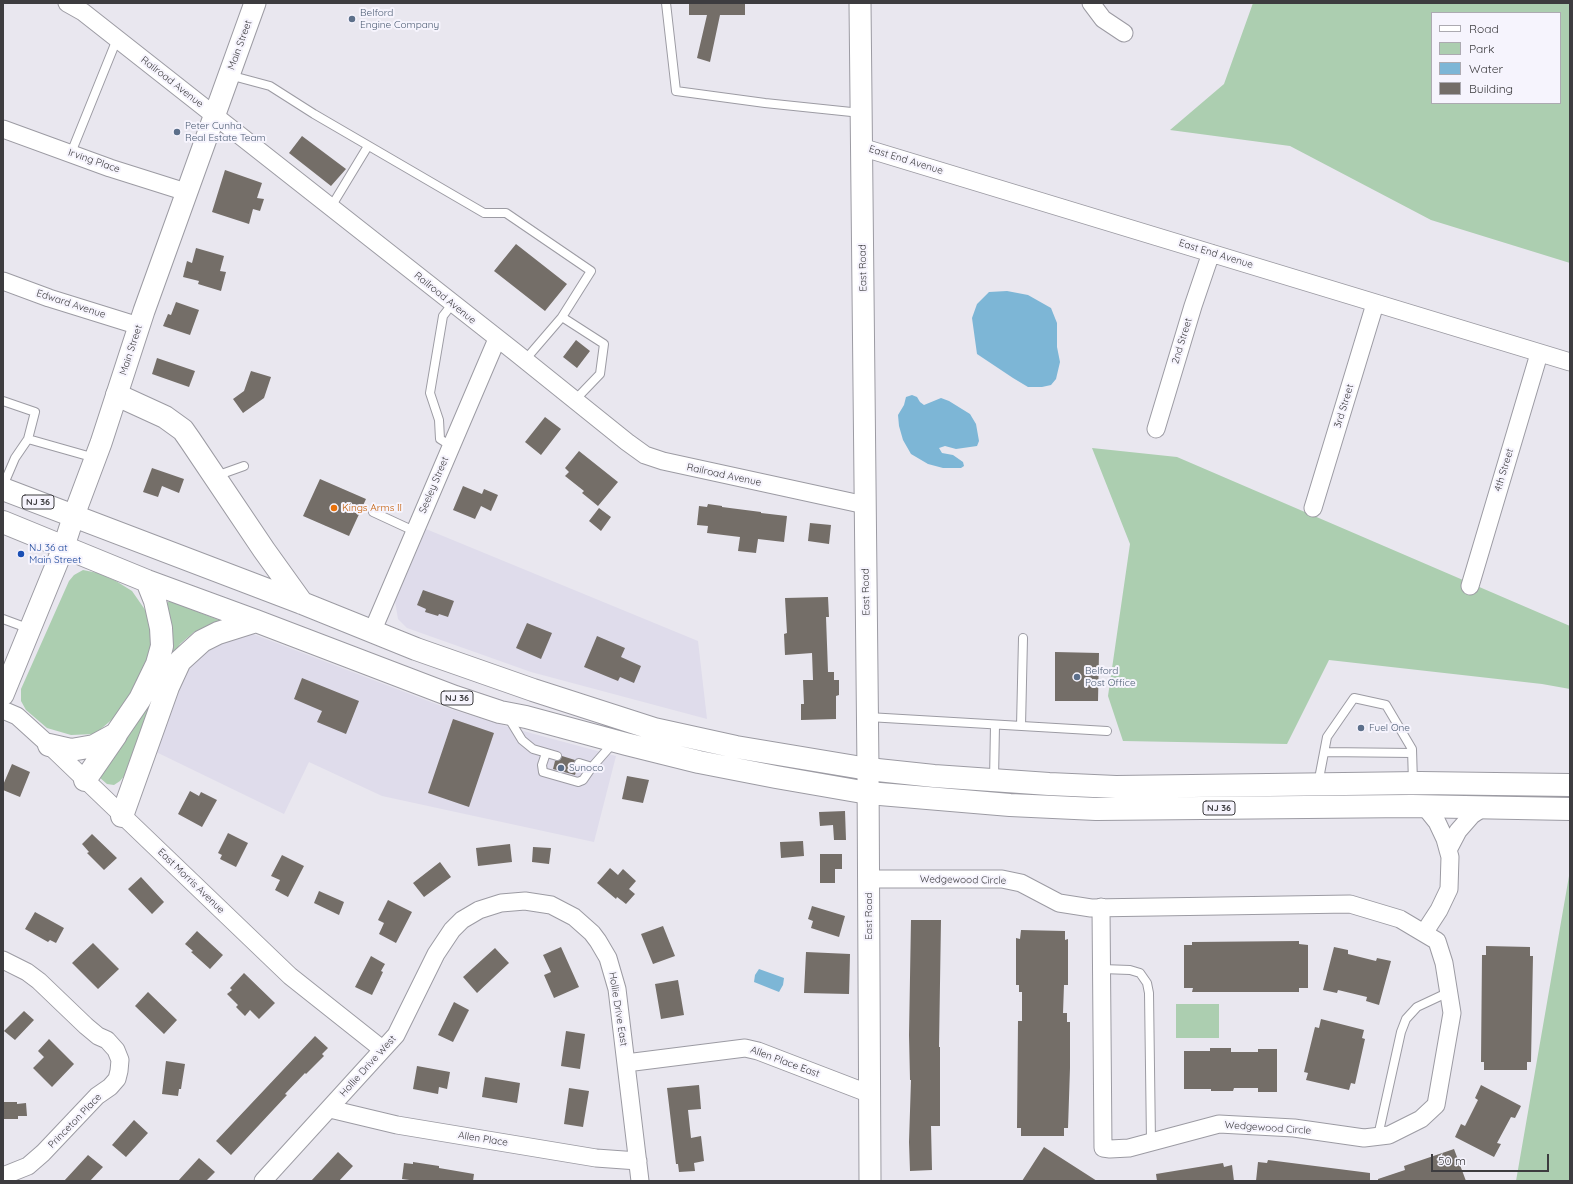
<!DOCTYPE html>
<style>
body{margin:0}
#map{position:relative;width:1573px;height:1184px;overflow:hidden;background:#e9e7ef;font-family:Quicksand,sans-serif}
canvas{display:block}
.frame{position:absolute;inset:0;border:4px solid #3d3c3f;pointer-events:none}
.legend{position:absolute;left:1431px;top:12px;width:130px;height:92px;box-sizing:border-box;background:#f6f4fd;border:1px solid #acaab1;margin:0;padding:5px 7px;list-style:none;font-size:12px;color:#3d3c3f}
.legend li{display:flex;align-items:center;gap:8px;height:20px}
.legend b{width:20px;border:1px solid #acaab1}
.scale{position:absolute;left:1431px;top:1154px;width:118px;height:18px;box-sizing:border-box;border:2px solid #3d3c3f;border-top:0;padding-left:5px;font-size:12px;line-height:14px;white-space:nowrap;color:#3d3c3f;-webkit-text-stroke:3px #f6f4fd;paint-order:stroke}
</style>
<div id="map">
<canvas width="1573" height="1184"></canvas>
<div class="frame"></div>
<ul class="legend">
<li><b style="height:5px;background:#fff"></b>Road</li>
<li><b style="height:11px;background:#acceb0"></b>Park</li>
<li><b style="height:11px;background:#7db6d6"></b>Water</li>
<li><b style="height:11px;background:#746e68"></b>Building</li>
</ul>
<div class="scale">50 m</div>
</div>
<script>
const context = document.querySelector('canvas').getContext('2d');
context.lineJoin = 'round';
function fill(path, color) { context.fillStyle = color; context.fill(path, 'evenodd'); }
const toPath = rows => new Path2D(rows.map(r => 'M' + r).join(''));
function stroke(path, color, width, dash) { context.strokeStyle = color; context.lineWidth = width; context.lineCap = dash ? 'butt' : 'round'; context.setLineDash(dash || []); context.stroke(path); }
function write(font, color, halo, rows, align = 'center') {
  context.font = font + ' Quicksand,sans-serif'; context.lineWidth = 4; context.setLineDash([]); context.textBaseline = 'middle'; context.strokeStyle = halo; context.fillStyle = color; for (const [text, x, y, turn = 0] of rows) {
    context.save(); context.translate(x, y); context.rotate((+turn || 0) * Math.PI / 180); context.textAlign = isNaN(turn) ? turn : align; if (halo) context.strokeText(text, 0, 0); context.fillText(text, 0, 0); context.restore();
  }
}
fill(toPath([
 [426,529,698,641,707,719,531,672,407,628,398,619,395,601],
 [253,634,444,707,512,728,616,756,594,842,382,796,309,762,284,814,154,751,187,663,229,636]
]), '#dfdceb');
fill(toPath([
 [1253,3,1570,3,1570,263,1431,220,1290,146,1170,130,1224,84],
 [1432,13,1560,13,1560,103,1432,103],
 [1092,448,1177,457,1570,626,1570,689,1542,684,1329,660,1287,744,1123,741,1108,696,1130,544],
 [83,570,98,573,116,581,132,591,148,614,152,627,152,655,122,711,95,734,71,735,47,728,26,710,21,701,21,689,69,581,74,575],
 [170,601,224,622,194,632,180,644,171,658,166,603],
 [158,688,125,775,120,781,114,785,107,784,99,777],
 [1570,875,1570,1181,1516,1181,1569,876],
 [1176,1004,1219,1004,1219,1038,1176,1038]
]), '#acceb0');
fill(toPath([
 [1007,291,1028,295,1051,308,1057,323,1057,347,1060,362,1056,379,1051,385,1042,387,1028,387,1013,378,977,354,972,318,977,304,989,292],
 [912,395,917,397,920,402,924,405,941,398,949,401,970,414,976,424,979,441,977,446,956,449,945,446,939,448,942,453,953,455,963,462,964,466,961,468,943,468,928,464,911,454,903,440,899,426,898,415,904,405,906,397],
 [759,969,784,978,783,985,779,992,754,982,755,975]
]), '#7db6d6');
fill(toPath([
 [689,3,745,3,745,15,720,15,710,62,697,58,707,15,689,15],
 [302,136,346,169,331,186,289,153],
 [225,170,262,183,257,198,264,199,260,211,253,209,249,224,212,212],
 [516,244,567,284,545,311,494,271],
 [196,248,224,256,220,271,226,272,221,291,198,284,199,281,183,277,187,261,192,263],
 [176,302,199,310,190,335,163,326,168,314,171,315],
 [576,340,590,351,577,368,563,357],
 [157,358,195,371,189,387,152,374],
 [251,371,271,377,264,398,243,413,233,399,244,391],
 [545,417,561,429,541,455,525,442],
 [579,451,618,482,598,506,582,493,584,491,565,476,569,472,565,468],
 [152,468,184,479,179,493,162,486,158,497,143,492],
 [320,479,366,499,349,536,303,516],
 [463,486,482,494,484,489,498,495,491,511,481,506,475,519,453,510],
 [708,504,722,506,722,507,761,512,761,513,787,516,784,542,758,539,756,553,738,551,740,537,707,533,708,526,697,525,699,506,707,507],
 [599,508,611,517,601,531,589,521],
 [810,523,831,525,829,544,808,541],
 [423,590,454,601,448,617,439,614,438,616,425,612,426,609,417,605],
 [828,597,829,617,826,617,828,672,834,672,834,680,839,680,839,695,836,696,836,719,801,720,801,704,804,704,803,680,813,680,812,653,785,655,784,634,787,633,785,598],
 [527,623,552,633,541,659,516,648],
 [597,636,625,648,621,657,641,666,634,683,620,677,618,681,584,667],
 [1055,652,1099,653,1098,701,1055,701],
 [302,678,359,701,346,734,317,722,322,711,294,699],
 [453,719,494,733,469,807,428,793],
 [562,756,575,760,574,765,577,768,575,775,553,769,555,761,560,760],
 [12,764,30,772,20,797,3,790,3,785],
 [627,776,649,780,643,803,622,799],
 [190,791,199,796,201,792,217,800,202,827,178,814],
 [845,811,846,840,834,840,833,825,820,826,819,812],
 [228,833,248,843,236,867,220,859,222,855,218,853],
 [92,834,117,858,104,870,87,853,89,852,82,844],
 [803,841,804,856,781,858,780,842],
 [510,844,512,862,478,866,476,848],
 [533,847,551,848,549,864,532,862],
 [820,854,842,854,842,869,835,869,835,883,820,883],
 [282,855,304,866,288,897,275,890,280,880,271,876],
 [440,862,451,877,424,897,413,883],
 [610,868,618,875,623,869,636,881,629,889,635,894,626,904,617,897,616,899,597,883],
 [141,877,164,902,152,914,128,889],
 [319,891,344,902,339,915,314,903],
 [388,900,412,912,396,943,379,934,384,923,378,920],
 [812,906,845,916,839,937,811,928,813,921,808,919],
 [35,912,64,928,56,943,50,940,48,942,25,929],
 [911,920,941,920,939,1047,940,1047,940,1126,931,1126,932,1170,910,1171,909,1142,911,1080,910,1080,909,1035],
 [663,926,675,956,653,964,641,934],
 [1021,930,1065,931,1065,940,1068,939,1068,985,1064,985,1063,1013,1067,1013,1067,1022,1070,1022,1070,1068,1068,1128,1064,1128,1064,1136,1021,1136,1021,1128,1017,1128,1018,1021,1022,1021,1022,992,1019,992,1019,985,1016,985,1016,938,1020,939],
 [197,931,223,955,210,969,191,952,193,951,185,944],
 [1299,941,1299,944,1308,945,1308,988,1299,988,1299,992,1192,992,1193,988,1184,988,1184,945,1192,945,1192,942],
 [93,943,119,969,98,989,72,963],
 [1486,946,1530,947,1530,956,1533,956,1531,1062,1527,1062,1527,1070,1484,1070,1484,1062,1481,1062,1482,955,1486,955],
 [561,947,579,987,554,998,544,975,551,972,543,955],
 [1334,947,1348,950,1348,954,1376,961,1377,958,1391,961,1379,1005,1366,1001,1367,997,1338,990,1337,993,1323,990],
 [495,948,509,963,477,993,463,977],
 [806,952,850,954,849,994,804,993],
 [371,956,385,964,381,971,383,972,372,995,355,987],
 [244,973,275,1003,259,1019,250,1010,245,1016,236,1007,238,1005,227,994,232,990,230,988],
 [678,980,684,1015,661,1019,655,984],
 [148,992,177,1020,164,1034,135,1006],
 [454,1002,469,1010,453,1042,438,1035],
 [24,1011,34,1020,15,1040,4,1031],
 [1321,1019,1364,1030,1362,1038,1365,1039,1355,1084,1351,1083,1349,1090,1306,1080,1308,1073,1304,1072,1315,1027,1319,1028],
 [566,1031,585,1034,580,1069,561,1066],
 [315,1036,328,1048,322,1054,324,1056,306,1074,305,1073,285,1094,287,1095,231,1155,216,1141],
 [49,1039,74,1064,52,1087,33,1068,44,1057,38,1051],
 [1210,1048,1231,1048,1231,1052,1258,1052,1258,1049,1277,1049,1277,1092,1258,1092,1258,1088,1234,1088,1233,1091,1211,1091,1211,1089,1184,1089,1184,1051,1210,1051],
 [166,1061,185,1064,181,1089,179,1089,178,1096,162,1094],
 [417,1066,450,1072,447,1089,439,1087,438,1094,413,1089],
 [485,1077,520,1083,517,1103,482,1097],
 [699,1085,701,1109,688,1110,691,1138,701,1136,704,1161,694,1163,695,1171,679,1172,678,1164,676,1164,667,1088],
 [1481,1085,1521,1106,1515,1118,1511,1117,1497,1143,1501,1144,1494,1157,1455,1137,1461,1124,1465,1126,1478,1100,1475,1098],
 [569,1088,589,1091,583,1127,564,1124],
 [3,1102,17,1102,17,1104,26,1103,27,1116,18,1116,18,1119,3,1119],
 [134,1120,148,1133,126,1157,112,1145],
 [1044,1147,1097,1181,1022,1181],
 [1454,1149,1466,1181,1378,1181,1378,1179,1405,1170,1404,1166],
 [338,1152,353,1166,339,1181,311,1181],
 [88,1155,103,1167,90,1181,64,1181],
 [199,1158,215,1172,206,1181,178,1181],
 [1268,1160,1370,1173,1370,1181,1256,1181,1258,1162,1267,1163],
 [413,1162,439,1166,439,1168,474,1174,473,1181,417,1181,402,1179,404,1163,413,1164],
 [1223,1163,1224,1167,1232,1165,1234,1181,1157,1181,1156,1174]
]), '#746e68');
const service = toPath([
 [666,3,676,91,765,103,861,113],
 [229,75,270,86,314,114,484,213,506,213,591,271,562,317],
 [71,153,117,39],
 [331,207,368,146],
 [525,360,562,317,604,344,600,374,575,400],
 [3,401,35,412,28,439,15,458,3,486],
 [28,439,95,458],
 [451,446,440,439,439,420,430,393,443,316,453,303],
 [216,476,244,466],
 [373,512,414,531],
 [3,619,30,629],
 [508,717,522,740,533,749,557,756],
 [868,717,1107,731],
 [1021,726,1023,638],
 [1325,752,1412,753],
 [546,753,542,765,543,772,578,782,583,780,592,767],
 [579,763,592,767,614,742],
 [994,780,995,725],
 [1318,784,1327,737,1354,698,1386,705,1412,749,1413,783],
 [1102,969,1130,970,1140,973,1147,983,1149,993,1151,1142],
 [1378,1136,1401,1032,1406,1019,1417,1007,1449,992]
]);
const minor = toPath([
 [67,3,83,12,515,352,627,442,645,455,663,461,865,505],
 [1091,3,1103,19,1124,33],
 [3,129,110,168,186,192],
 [861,147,1570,362],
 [3,281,49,298,139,326],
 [1156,429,1193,306,1211,253],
 [1313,508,1375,304],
 [1470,586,1539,354],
 [372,632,497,339],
 [3,710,17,716,49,745,290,976,382,1049],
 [1448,850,1458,831,1472,815,1481,809],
 [869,879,1002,879,1021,883,1059,903,1091,908,1350,904,1400,919,1437,941,1444,963,1452,1013,1436,1105,1421,1119,1389,1135,1364,1138,1294,1128,1219,1124,1129,1148,1110,1149,1103,1148,1101,907],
 [1424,933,1439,910,1449,889,1450,857,1445,839,1437,822,1425,807],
 [3,960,27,972,39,981,86,1026,98,1036,107,1040,116,1050,120,1060,119,1071,117,1079,110,1087,97,1096,43,1153,28,1166,3,1176],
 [626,1063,745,1048,758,1051,870,1094],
 [330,1109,397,1125,596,1158,638,1161],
 [263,1181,396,1035,436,954,452,930,462,920,479,910,501,903,525,901,551,905,574,917,592,933,598,941,608,958,617,989,640,1181]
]);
const tertiary = toPath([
 [860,3,868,769,870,1181],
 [3,695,64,546,74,515,101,443,144,311,255,3]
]);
const trunk = toPath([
 [117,395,165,417,183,430,190,440,264,550,302,603],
 [3,489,302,603,416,649,533,690,654,729,736,747,868,769,934,776,1049,784,1116,787,1420,783,1570,785],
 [3,522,147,581,256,621,455,697,500,712,526,717,626,744,699,762,776,777,868,793,1010,805,1096,809,1412,806,1570,809],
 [49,745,71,750,94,746,116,734,140,699,157,664,162,646,161,628,155,601,147,581],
 [85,780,116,735],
 [122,816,168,687,180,661,202,641,218,633,256,621]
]);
stroke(service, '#9c9ba3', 10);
stroke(minor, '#9c9ba3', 19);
stroke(tertiary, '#9c9ba3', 23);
stroke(trunk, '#9c9ba3', 24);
stroke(service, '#fff', 8);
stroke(minor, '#fff', 17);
stroke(tertiary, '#fff', 21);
stroke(trunk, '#fff', 22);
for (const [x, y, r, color] of [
 [352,19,4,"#5c6f8a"],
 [177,132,4,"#5c6f8a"],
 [334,508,4,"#e8710a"],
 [21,554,4,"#1a4fb4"],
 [1077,677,4,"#5c6f8a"],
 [1361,728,4,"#5c6f8a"],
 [561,768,4,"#5c6f8a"]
]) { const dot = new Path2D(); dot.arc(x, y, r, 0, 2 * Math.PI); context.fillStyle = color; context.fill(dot); stroke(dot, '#f6f4fd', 1.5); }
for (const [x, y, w] of [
 [38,502,32],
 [457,698,32],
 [1219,808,32]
]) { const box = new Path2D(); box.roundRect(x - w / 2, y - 7, w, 14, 3); context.fillStyle = '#f6f4fd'; context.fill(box); stroke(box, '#3d3c3f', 1); }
write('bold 9px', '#3d3c3f', null, [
 ["NJ 36",38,502],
 ["NJ 36",457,698],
 ["NJ 36",1219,808]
]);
write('10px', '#4e5e75', '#f6f4fd', [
 ["Belford",360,13],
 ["Engine Company",360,25],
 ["Peter Cunha",185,126],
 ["Real Estate Team",185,138],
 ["Belford",1085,671],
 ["Post Office",1085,683],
 ["Fuel One",1369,728],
 ["Sunoco",569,768]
], 'left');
write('10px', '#3d3c3f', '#f6f4fd', [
 ["Main Street",240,45,-70],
 ["Railroad Avenue",172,82,38],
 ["East End Avenue",906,160,17],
 ["Irving Place",94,161,19],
 ["East End Avenue",1216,254,17],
 ["East Road",863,268,-91],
 ["Railroad Avenue",445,298,39],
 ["Edward Avenue",71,304,18],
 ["2nd Street",1182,341,-73],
 ["Main Street",131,350,-72],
 ["3rd Street",1344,406,-73],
 ["4th Street",1504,470,-73],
 ["Railroad Avenue",724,475,12],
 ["Seeley Street",434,485,-67],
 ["East Road",866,592,-91],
 ["Wedgewood Circle",963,880,1],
 ["East Morris Avenue",191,881,44],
 ["East Road",869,916,-90],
 ["Hollie Drive East",618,1009,81],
 ["Allen Place East",785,1062,20],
 ["Hollie Drive West",368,1066,-48],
 ["Princeton Place",75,1121,-46],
 ["Wedgewood Circle",1268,1128,4],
 ["Allen Place",483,1139,9]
]);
write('10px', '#c56008', '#f6f4fd', [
 ["Kings Arms II",342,508]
], 'left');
write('10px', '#164399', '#f6f4fd', [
 ["NJ 36 at",29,548],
 ["Main Street",29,560]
], 'left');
</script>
